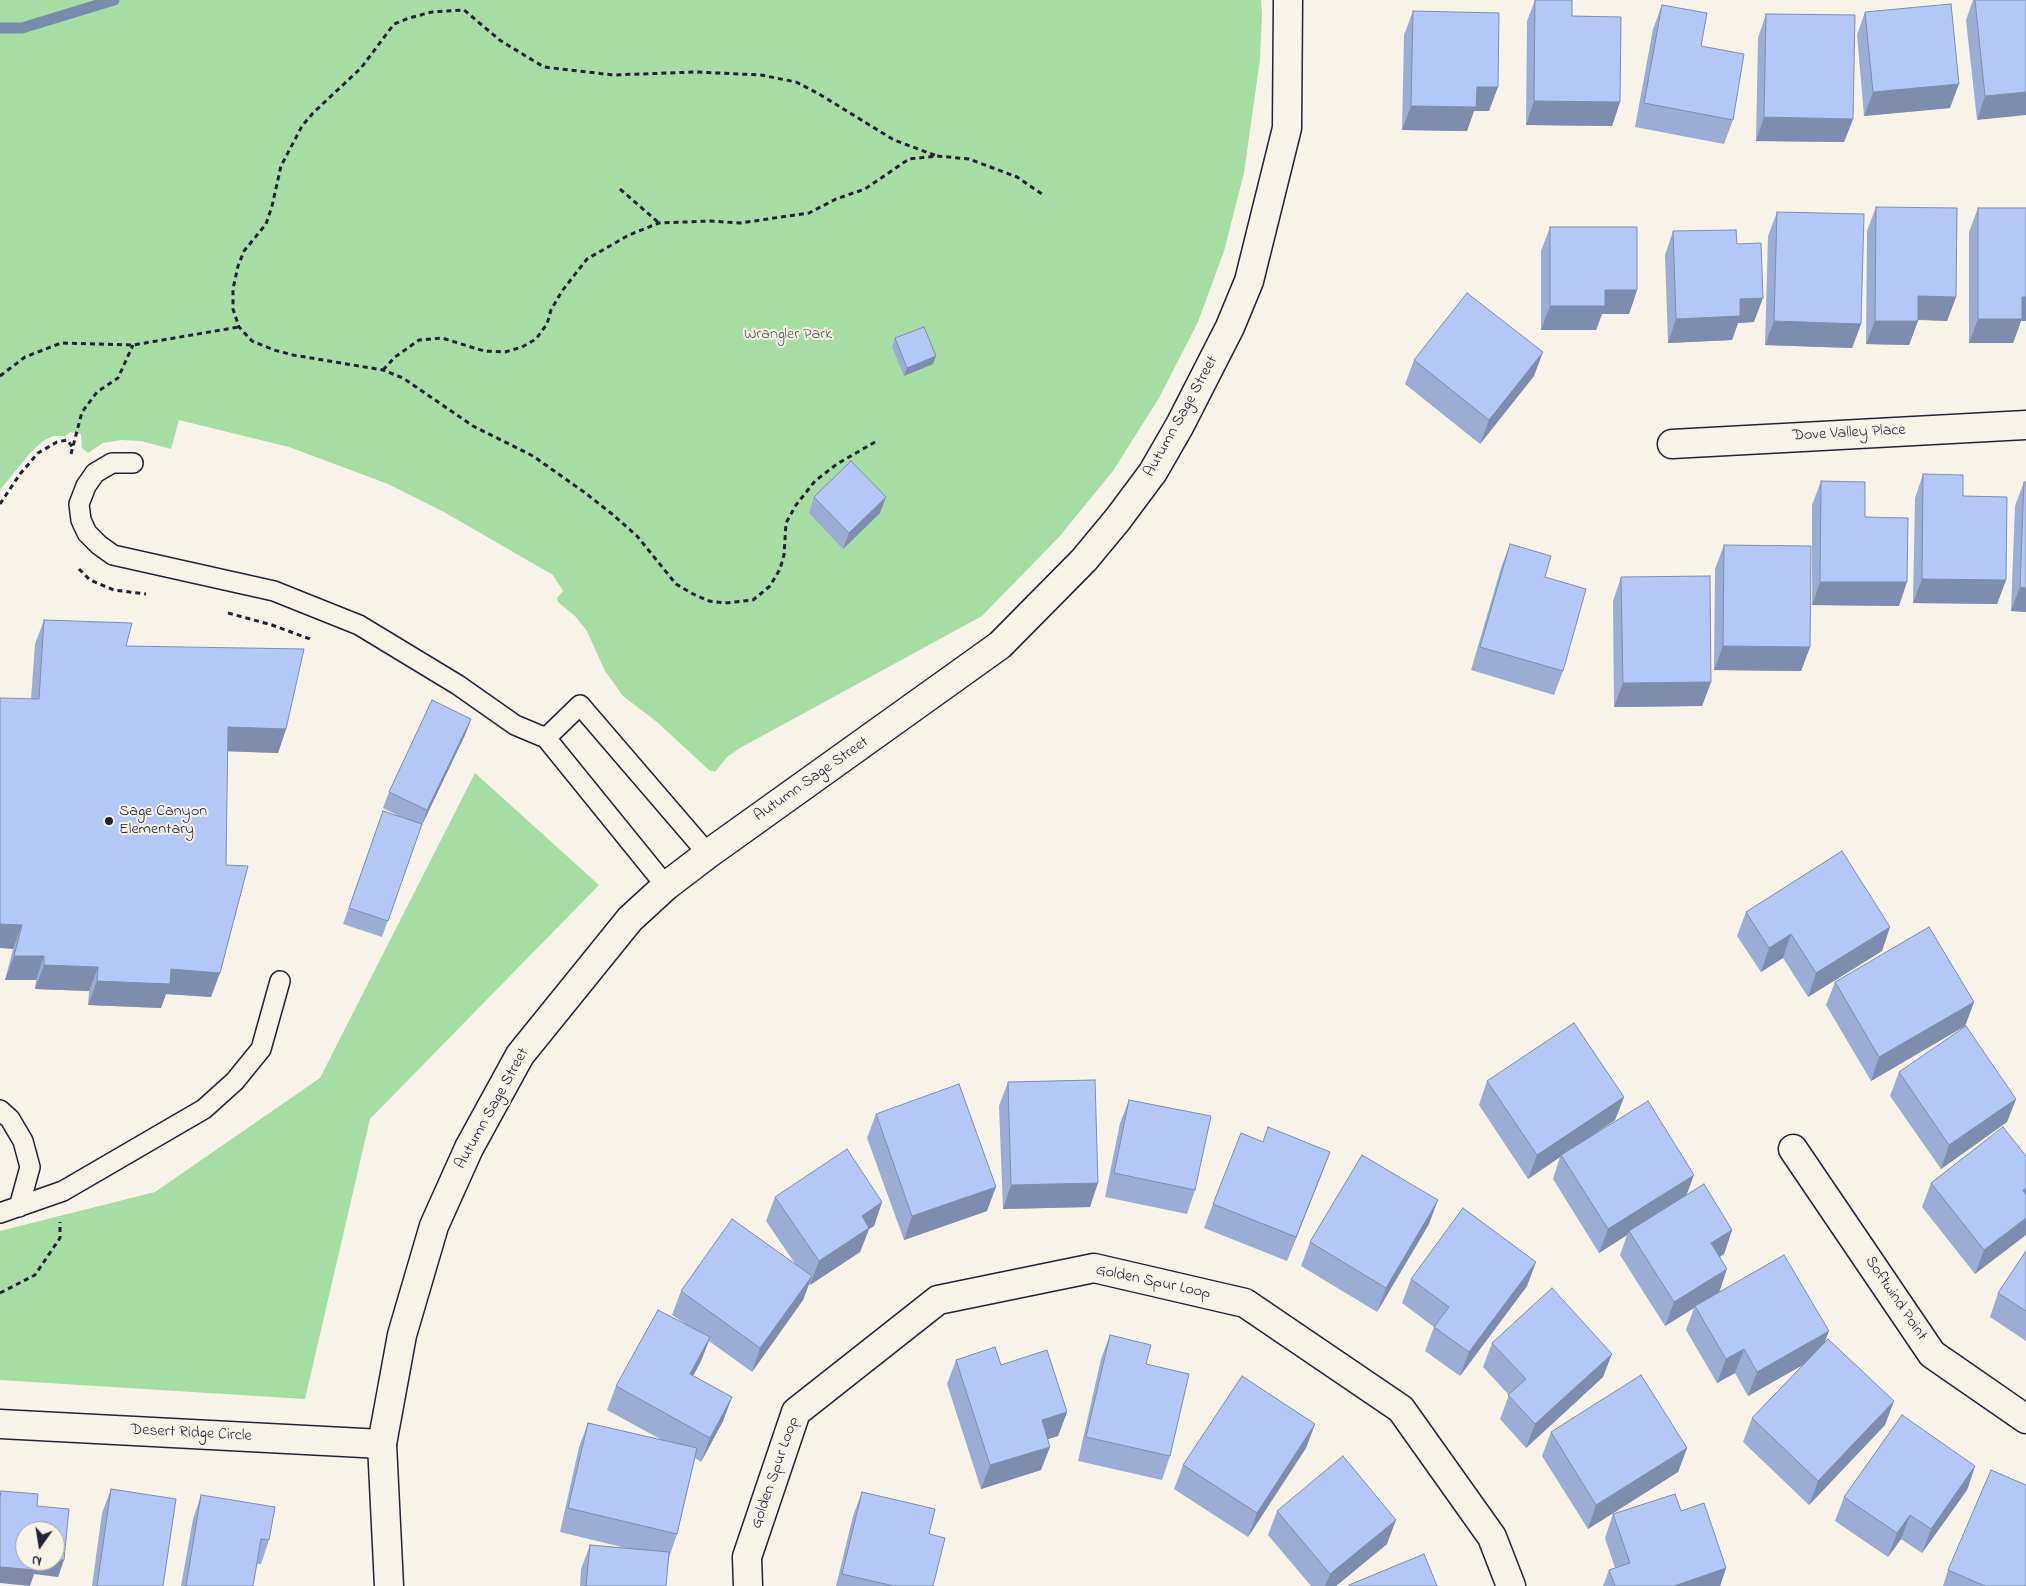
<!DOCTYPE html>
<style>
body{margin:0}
#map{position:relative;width:2026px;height:1586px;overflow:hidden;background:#f7f3e8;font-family:"Indie Flower",sans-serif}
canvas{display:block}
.north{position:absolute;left:15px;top:1521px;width:50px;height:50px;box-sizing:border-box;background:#f7f3e8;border:1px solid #a29fa3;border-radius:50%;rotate:193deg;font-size:14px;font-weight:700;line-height:20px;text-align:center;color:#22223b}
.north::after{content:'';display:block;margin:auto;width:18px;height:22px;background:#22223b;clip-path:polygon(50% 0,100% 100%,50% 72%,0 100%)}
</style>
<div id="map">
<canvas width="2026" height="1586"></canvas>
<div class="north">N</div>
</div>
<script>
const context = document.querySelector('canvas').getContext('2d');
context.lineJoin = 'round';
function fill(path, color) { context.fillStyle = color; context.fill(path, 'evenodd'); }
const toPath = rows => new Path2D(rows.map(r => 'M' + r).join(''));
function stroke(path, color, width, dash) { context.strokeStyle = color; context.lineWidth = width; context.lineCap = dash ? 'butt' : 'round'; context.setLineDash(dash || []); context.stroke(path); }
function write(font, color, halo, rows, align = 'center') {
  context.font = font + ' "Indie Flower",sans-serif'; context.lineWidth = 4; context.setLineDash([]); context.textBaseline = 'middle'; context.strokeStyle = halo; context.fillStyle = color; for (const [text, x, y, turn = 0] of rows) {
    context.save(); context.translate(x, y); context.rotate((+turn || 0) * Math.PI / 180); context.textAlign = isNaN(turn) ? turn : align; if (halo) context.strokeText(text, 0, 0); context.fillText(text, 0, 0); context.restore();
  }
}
fill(toPath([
 [0,0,1261,0,1262,14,1260,59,1244,173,1224,251,1198,322,1159,398,1113,471,1059,537,982,616,740,748,727,757,715,772,709,770,657,722,623,696,605,671,587,631,575,616,558,602,557,598,563,591,553,575,444,512,388,484,289,447,179,420,171,449,141,441,121,440,103,443,88,453,82,448,81,434,70,432,66,436,53,436,43,441,30,453,0,490],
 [475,773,599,885,370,1119,305,1399,0,1380,0,1231,155,1192,320,1078]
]), '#a5dda2');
stroke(toPath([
 [0,28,22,28,114,0]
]), '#758dab', 11);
const service = toPath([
 [133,463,112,463,95,473,86,486,79,504,81,520,87,533,99,545,113,555,274,591,359,625,458,685,515,725,546,738,666,886],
 [546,738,580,705,708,854],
 [0,1110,10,1119,23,1141,30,1167,19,1207],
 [0,1213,63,1191,204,1109,235,1081,261,1049,280,981]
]);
const minor = toPath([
 [1672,444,2026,425],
 [1793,1149,1932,1354,2026,1419],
 [0,1424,382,1444],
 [748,1586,747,1557,796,1412,938,1300,1094,1268,1245,1303,1401,1409,1492,1537,1511,1586]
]);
const tertiary = toPath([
 [389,1586,382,1444,402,1335,434,1226,469,1148,520,1055,630,919,666,886,708,854,1000,645,1084,560,1118,519,1153,472,1180,425,1230,327,1249,281,1287,128,1288,0]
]);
stroke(service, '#22223b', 22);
stroke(minor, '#22223b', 31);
stroke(tertiary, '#22223b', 31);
stroke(toPath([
 [620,189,659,223],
 [383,370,395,357,419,340,442,338,484,351,505,352,522,347,536,339,547,324,551,310,562,291,587,259,629,235,659,223,710,221,740,223,809,213,836,199,865,189,909,159,937,156,969,159,1017,177,1042,194],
 [0,376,25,357,61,343,133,345,239,327],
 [875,442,837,464,815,481,796,505,786,523,784,555,780,569,770,586,753,600,725,603,709,601,693,594,676,584,637,536,612,514,584,492,533,456,473,426,403,378,383,370,293,355,274,350,252,341,239,327,233,309,233,289,238,266,244,251,266,224,272,206,281,166,302,126,313,113,361,68,394,24,409,18,432,12,464,10,501,41,544,67,613,75,696,72,761,75,796,82,819,94,894,140,937,156],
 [71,454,82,412,97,392,118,378,133,345],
 [0,504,20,474,38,453,57,442,67,440,74,449],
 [79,569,90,580,114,590,146,594],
 [228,613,272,625,310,639],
 [0,1293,35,1275,60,1238,60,1222]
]), '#22223b', 3, [5, 4]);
stroke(service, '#f7f3e8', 19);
stroke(minor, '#f7f3e8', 28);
stroke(tertiary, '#f7f3e8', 28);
fill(toPath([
 [1535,0,1572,0,1572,16,1620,102,1612,126,1526,125,1527,21],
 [1973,0,2026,0,1977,120,1966,20],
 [1662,5,1701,46,1733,120,1724,144,1635,127,1653,29],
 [1413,11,1489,111,1474,111,1467,131,1402,130,1404,35],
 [1865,12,1950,108,1864,116,1857,35],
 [1766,14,1853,119,1844,142,1756,141,1758,38],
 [1876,207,1956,297,1947,321,1918,320,1909,345,1866,344,1867,231],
 [1978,208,2026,208,2026,321,2021,321,2013,343,1969,343,1969,232],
 [1777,212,1861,324,1852,348,1765,345,1768,236],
 [1550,227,1637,290,1629,314,1602,314,1596,330,1541,330,1541,251],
 [1673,231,1737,244,1754,322,1738,323,1732,340,1668,343,1665,255],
 [895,338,933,364,904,376,892,347],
 [1414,360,1534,376,1480,444,1405,384],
 [1923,474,1963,496,2006,580,1997,604,1913,603,1915,498],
 [1821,481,1865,517,1899,606,1812,605,1812,505],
 [2024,482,2026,612,2011,611,2015,506],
 [814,497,880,513,843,549,809,513],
 [1510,544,1545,577,1563,671,1554,695,1471,670,1501,568],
 [1724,545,1810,647,1801,671,1714,670,1715,569],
 [1621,577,1711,682,1702,706,1614,707,1613,601],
 [44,620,126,646,286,729,278,753,227,751,211,997,166,994,161,1008,88,1005,89,991,35,989,36,980,5,980,13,949,35,644],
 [471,719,465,735,421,827,382,937,343,924,383,811,401,817,383,808,389,792],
 [1746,912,1890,927,1882,951,1808,997,1783,958,1761,972,1737,936],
 [1835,982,1974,1002,1965,1026,1871,1081,1826,1005],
 [1899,1072,2016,1099,2007,1122,1941,1169,1890,1096],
 [1487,1081,1624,1097,1615,1120,1596,1133,1687,1194,1732,1230,1724,1254,1720,1257,1719,1292,1825,1341,1885,1425,1809,1505,1743,1442,1752,1418,1803,1365,1748,1396,1735,1373,1717,1383,1686,1330,1694,1308,1665,1326,1620,1255,1627,1235,1599,1253,1553,1179,1560,1157,1528,1179,1479,1105],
 [1008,1082,1090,1207,1003,1209,999,1106],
 [1129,1100,1195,1190,1187,1214,1105,1197,1120,1123],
 [876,1114,987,1211,904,1240,867,1138],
 [1263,1142,1330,1152,1287,1261,1204,1228,1213,1204],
 [2026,1156,1975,1274,1922,1207,1931,1183],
 [775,1197,882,1202,874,1226,869,1229,860,1252,810,1285,809,1284,803,1300,752,1372,709,1341,701,1361,693,1376,732,1397,723,1421,701,1462,695,1458,677,1534,669,1558,666,1586,580,1586,581,1569,590,1545,630,1549,560,1532,579,1447,588,1423,662,1440,607,1410,616,1386,684,1323,672,1315,681,1291,796,1265,766,1221],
 [1429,1224,1377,1312,1301,1266,1310,1242],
 [2026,1251,2026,1341,1990,1317,1998,1293],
 [1411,1279,1527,1286,1460,1376,1425,1351,1434,1327,1402,1303],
 [1110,1335,1146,1364,1170,1456,1162,1480,1078,1461,1101,1359],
 [1492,1343,1603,1377,1526,1448,1500,1419,1509,1395,1483,1367],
 [956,1360,1001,1365,1067,1412,1058,1436,1048,1439,1041,1470,981,1489,947,1384],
 [1315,1424,1306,1448,1248,1537,1174,1489,1183,1465],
 [1551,1432,1687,1448,1678,1472,1588,1529,1542,1456],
 [1975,1466,1967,1490,1922,1553,1901,1539,1888,1557,1835,1521,1844,1497],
 [111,1489,163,1586,92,1586,102,1513],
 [862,1492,929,1534,933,1586,836,1586,853,1516],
 [201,1495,269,1540,261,1564,257,1564,253,1586,181,1586,193,1519],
 [1277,1511,1387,1544,1336,1586,1311,1586,1268,1535],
 [1681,1511,1726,1568,1720,1586,1603,1586,1609,1570,1615,1568,1605,1538,1613,1514],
 [1948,1570,2026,1586,1943,1586]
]), '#9bacd5');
fill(toPath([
 [1959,84,1950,108,1864,116,1873,92],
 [1477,87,1498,87,1489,111,1474,111,1467,131,1402,130,1411,106],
 [2026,92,2026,115,1977,120,1985,96],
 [1534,101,1620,102,1612,126,1526,125],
 [1764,117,1853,119,1844,142,1756,141],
 [1605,290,1637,290,1629,314,1602,314,1596,330,1541,330,1550,306],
 [1918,296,1956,297,1947,321,1910,319],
 [2022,297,2026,297,2026,321,2021,321,2013,343,1969,343,1978,319],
 [1763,298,1754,322,1738,323,1732,340,1668,343,1676,319,1740,299],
 [1774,321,1861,324,1852,348,1765,345],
 [1875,321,1918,321,1909,345,1866,344],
 [1543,352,1534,376,1480,444,1489,420],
 [936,356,933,364,904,376,907,368],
 [886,497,880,513,843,549,849,533],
 [1922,579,2006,580,1997,604,1913,603],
 [1820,582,1907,582,1899,606,1812,605],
 [2020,587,2026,588,2026,612,2011,611],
 [1723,646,1810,647,1801,671,1714,670],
 [1711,682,1702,706,1614,707,1623,683],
 [471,719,465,735,421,827,427,810],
 [228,727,286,729,278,753,219,751],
 [0,924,22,925,13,949,0,948],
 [1890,927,1882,951,1808,997,1816,973],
 [1791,934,1783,958,1761,972,1769,948],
 [14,956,44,956,36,980,5,980],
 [44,965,98,967,89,991,35,989],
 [171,969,220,973,211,997,166,994,161,1008,88,1005,97,981],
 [1974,1002,1965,1026,1871,1081,1879,1057],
 [1624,1097,1615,1120,1562,1156,1561,1155,1560,1157,1528,1179,1537,1155],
 [2016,1099,2007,1122,1941,1169,1949,1145],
 [1330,1152,1321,1176,1287,1261,1296,1237],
 [1694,1175,1685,1199,1629,1231,1627,1235,1599,1253,1608,1229],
 [1098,1183,1090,1207,1003,1209,1011,1185],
 [996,1187,987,1211,904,1240,912,1216],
 [2026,1188,2026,1205,2023,1190],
 [1438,1200,1429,1224,1377,1312,1386,1288],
 [882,1202,874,1226,869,1229,860,1252,810,1285,819,1261,862,1216],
 [2026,1218,2026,1235,1975,1274,1984,1250],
 [1732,1230,1724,1254,1703,1267,1711,1243],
 [1536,1262,1527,1286,1460,1376,1469,1352],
 [1727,1269,1719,1293,1695,1306,1694,1308,1665,1326,1674,1302],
 [812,1276,803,1300,752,1372,760,1348],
 [1829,1331,1820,1355,1748,1396,1757,1372],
 [710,1337,701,1361,681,1398,690,1374],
 [1744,1349,1735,1373,1717,1383,1726,1359],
 [1612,1354,1603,1377,1526,1448,1535,1424],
 [732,1397,723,1421,701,1462,710,1438],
 [1894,1401,1885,1425,1809,1505,1818,1481],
 [1067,1412,1058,1436,1033,1444,1042,1420],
 [1315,1424,1306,1448,1248,1537,1257,1513],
 [1050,1447,1041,1470,981,1489,990,1465],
 [1687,1448,1678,1472,1588,1529,1596,1505],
 [1975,1466,1967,1490,1922,1553,1931,1529],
 [1910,1515,1901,1539,1888,1557,1897,1533],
 [1396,1520,1387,1544,1336,1586,1325,1586,1330,1574],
 [55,1560,64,1560,58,1577,34,1574,30,1586,0,1583,0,1567,36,1561,55,1561],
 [1726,1568,1720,1586,1674,1586]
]), '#7e8cae');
const building = toPath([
 [1535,0,1572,0,1572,16,1621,17,1620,102,1534,101,1535,0],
 [1975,0,2026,0,2026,92,1985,96,1975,0],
 [1951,4,1959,84,1873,92,1865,12,1951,4],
 [1662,5,1707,13,1701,46,1744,54,1733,120,1644,103,1662,5],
 [1413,11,1499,13,1498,87,1477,87,1476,107,1411,106,1413,11],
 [1766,14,1855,15,1853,119,1764,117,1766,14],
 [1876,207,1957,208,1956,297,1918,296,1918,321,1875,321,1876,207],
 [1978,208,2026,208,2026,297,2022,297,2022,319,1978,319,1978,208],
 [1777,212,1864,214,1861,324,1774,321,1777,212],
 [1550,227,1637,227,1637,290,1605,290,1605,306,1550,306,1550,227],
 [1736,230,1737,244,1761,243,1763,298,1740,299,1740,316,1676,319,1673,231,1736,230],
 [1467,293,1543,352,1489,420,1414,360,1467,293],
 [924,327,936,356,907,368,895,338,924,327],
 [851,461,886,497,849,533,814,497,851,461],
 [1923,474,1963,475,1963,496,2007,497,2006,580,1922,579,1923,474],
 [1821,481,1865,482,1865,517,1908,518,1907,582,1820,582,1821,481],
 [2024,482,2026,482,2026,588,2020,587,2024,482],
 [1510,544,1551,556,1545,577,1586,589,1563,671,1480,647,1510,544],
 [1724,545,1811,546,1810,647,1723,646,1724,545],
 [1710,576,1711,682,1623,683,1621,577,1710,576],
 [44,620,132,623,126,646,304,649,286,729,228,727,226,865,248,866,220,973,171,969,170,984,97,981,98,967,44,965,44,956,14,956,22,925,0,924,0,698,39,699,44,620],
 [432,700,471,719,427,810,389,792,432,700],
 [383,811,422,824,388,921,349,908,383,811],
 [1842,851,1890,927,1816,973,1791,934,1769,948,1746,912,1842,851],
 [1929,927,1974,1002,1879,1057,1835,982,1929,927],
 [1574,1023,1624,1097,1537,1155,1487,1081,1574,1023],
 [1966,1026,2016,1099,1949,1145,1899,1072,1966,1026],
 [1095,1080,1098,1183,1011,1185,1008,1082,1095,1080],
 [959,1084,996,1187,912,1216,876,1114,959,1084],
 [1129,1100,1211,1116,1195,1190,1114,1173,1129,1100],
 [1648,1101,1694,1175,1608,1229,1561,1155,1648,1101],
 [1268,1127,1330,1152,1296,1237,1213,1204,1241,1133,1263,1142,1268,1127],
 [2003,1127,2026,1156,2026,1188,2023,1190,2026,1195,2026,1218,1984,1250,1931,1183,2003,1127],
 [847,1149,882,1202,862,1216,869,1228,819,1261,775,1197,847,1149],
 [1362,1155,1438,1200,1386,1288,1310,1242,1362,1155],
 [1704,1184,1732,1230,1711,1243,1727,1269,1674,1302,1629,1231,1704,1184],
 [1463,1208,1536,1262,1469,1352,1434,1327,1449,1307,1411,1279,1463,1208],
 [732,1219,812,1276,760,1348,681,1291,732,1219],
 [2026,1251,2026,1311,1998,1293,2026,1251],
 [1784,1255,1829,1331,1757,1372,1744,1349,1726,1359,1695,1306,1784,1255],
 [1552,1288,1612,1354,1535,1424,1508,1395,1526,1379,1492,1343,1552,1288],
 [658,1310,710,1337,690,1374,732,1397,710,1438,616,1386,658,1310],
 [1110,1335,1151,1345,1146,1364,1189,1374,1170,1456,1086,1437,1110,1335],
 [1828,1339,1894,1401,1818,1481,1752,1418,1828,1339],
 [995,1347,1001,1365,1047,1350,1067,1412,1042,1420,1050,1447,990,1465,956,1360,995,1347],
 [1641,1375,1687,1448,1596,1505,1551,1432,1641,1375],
 [1242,1376,1315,1424,1257,1513,1183,1465,1242,1376],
 [1902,1415,1975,1466,1931,1529,1910,1515,1897,1533,1844,1497,1902,1415],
 [588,1423,697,1448,677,1534,568,1508,588,1423],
 [1343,1456,1396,1520,1330,1574,1277,1511,1343,1456],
 [1991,1470,2026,1485,2026,1586,1985,1586,1948,1570,1991,1470],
 [111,1489,176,1499,163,1586,97,1586,111,1489],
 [1,1491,38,1494,37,1506,69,1509,64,1560,55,1560,55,1531,25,1531,25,1561,37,1561,36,1570,0,1567,0,1498,1,1491],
 [862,1492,935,1509,929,1534,945,1538,933,1586,894,1586,842,1574,862,1492],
 [1675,1494,1681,1511,1704,1503,1726,1568,1674,1586,1615,1586,1609,1570,1630,1563,1613,1514,1675,1494],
 [201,1495,275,1507,269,1540,261,1539,253,1586,186,1586,201,1495],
 [590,1545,669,1552,666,1586,586,1586,590,1545],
 [1424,1554,1437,1586,1349,1586,1349,1585,1424,1554]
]);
fill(building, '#b4c8f8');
stroke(building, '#7e8cae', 1);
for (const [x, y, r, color] of [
 [109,821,5,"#22223b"]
]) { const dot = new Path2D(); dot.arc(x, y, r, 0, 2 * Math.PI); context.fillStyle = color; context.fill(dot); stroke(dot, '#f7f3e8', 2); }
write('16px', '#495a5a', '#f7f3e8', [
 ["Wrangler Park",788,335]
]);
write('16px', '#22223b', '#f7f3e8', [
 ["Autumn Sage Street",1182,417,-61],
 ["Dove Valley Place",1849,434,-3],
 ["Autumn Sage Street",812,780,-35],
 ["Autumn Sage Street",493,1109,-61],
 ["Golden Spur Loop",1153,1283,12],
 ["Softwind Point",1895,1299,56],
 ["Desert Ridge Circle",191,1434,3],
 ["Golden Spur Loop",776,1473,-71]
]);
write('16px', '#22223b', '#f7f3e8', [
 ["Sage Canyon",119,812],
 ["Elementary",119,830]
], 'left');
</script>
